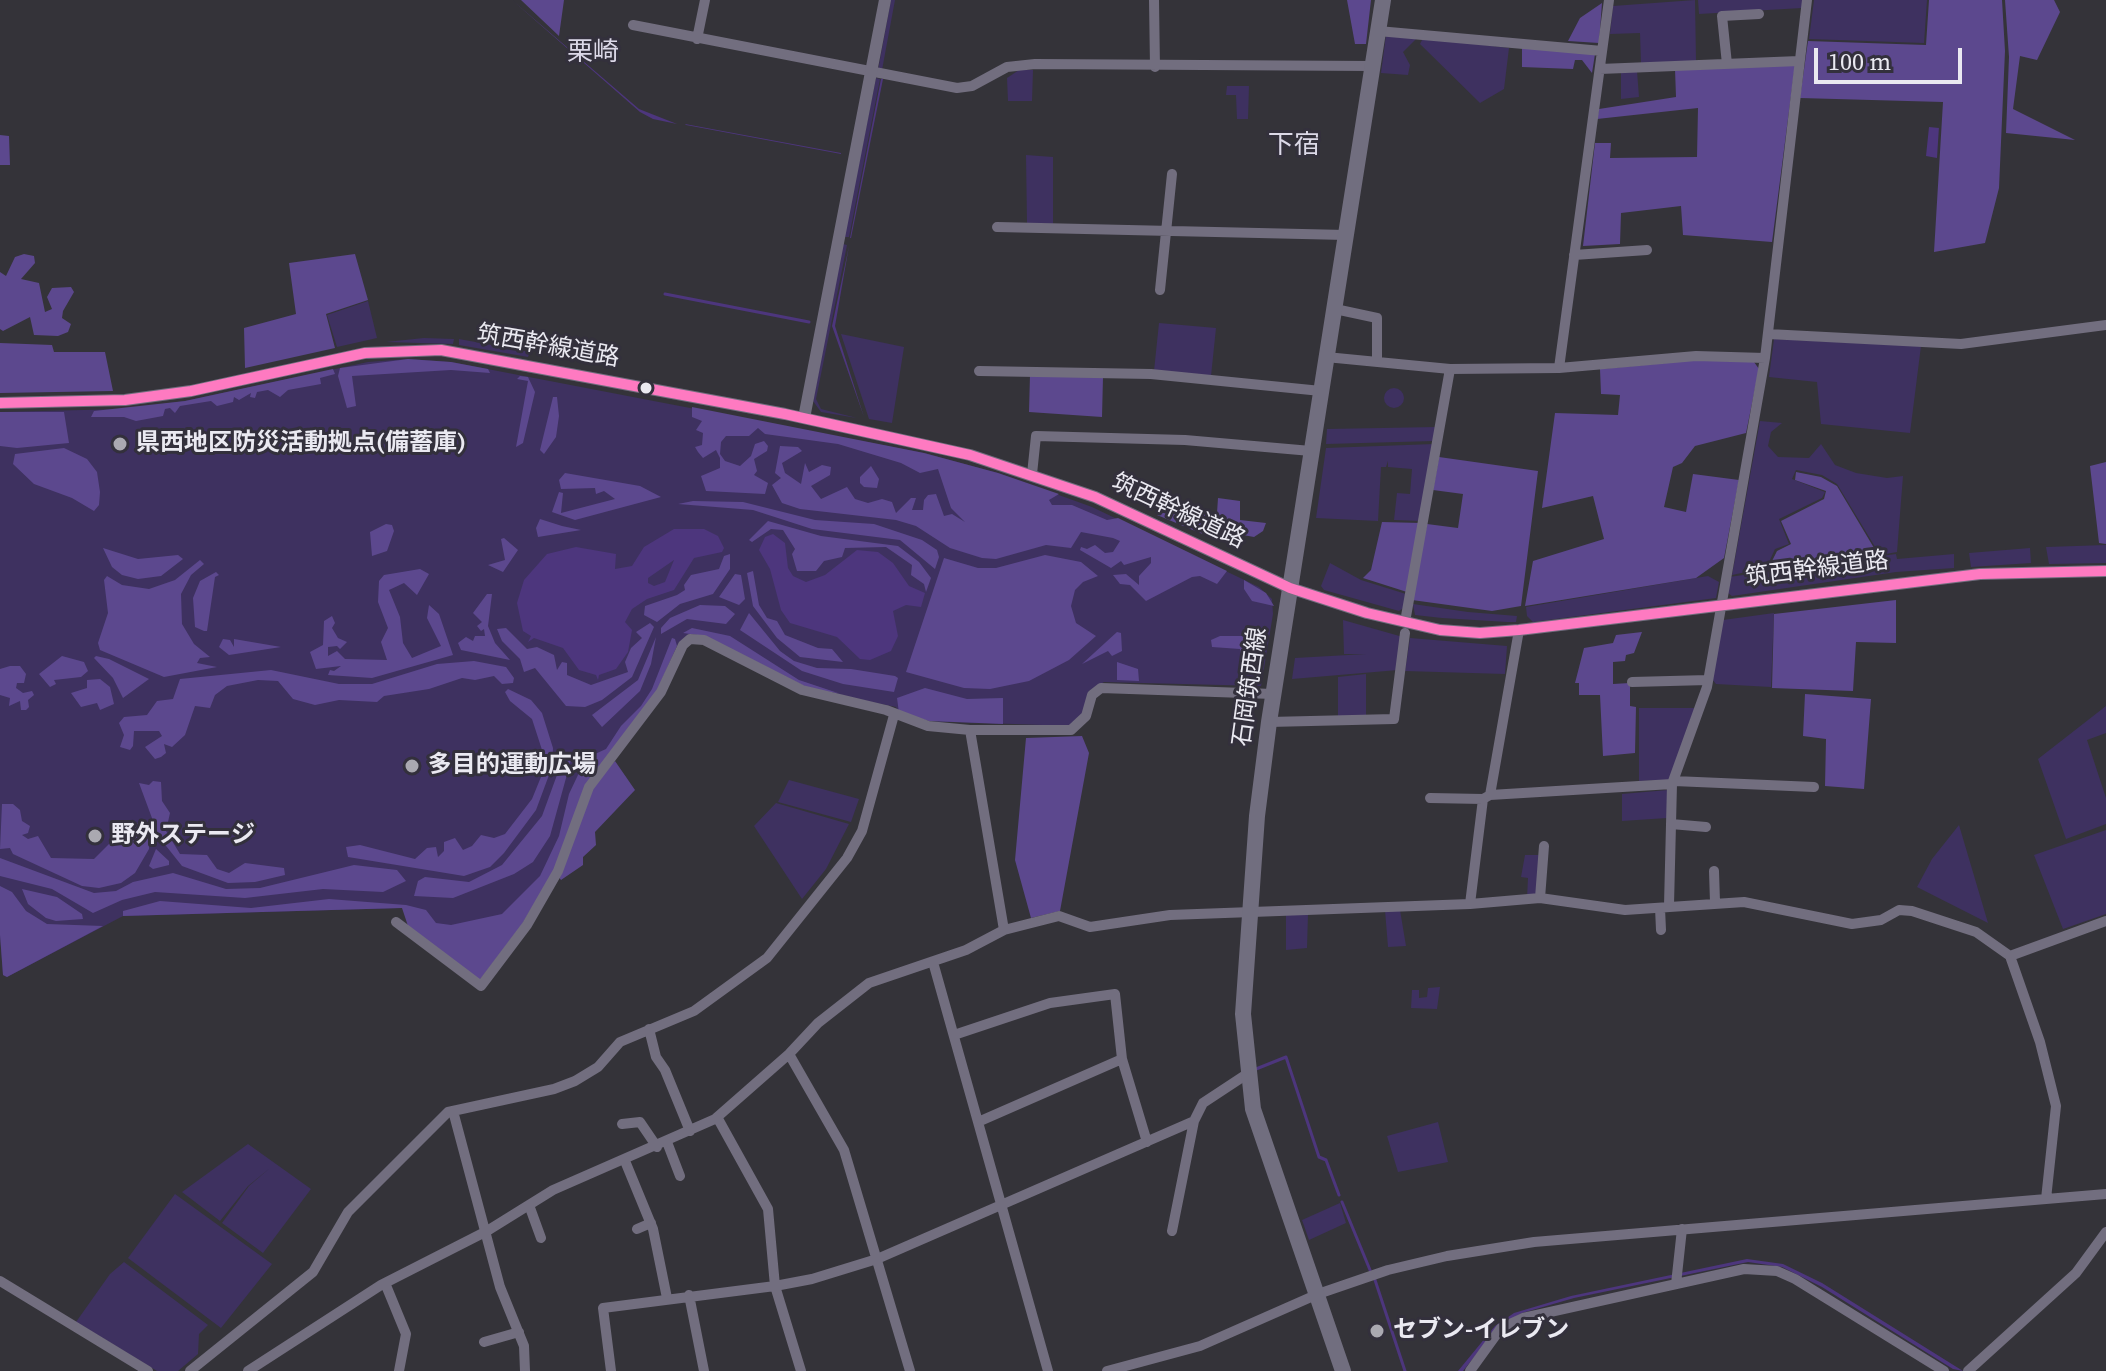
<!DOCTYPE html>
<meta charset="utf-8">
<style>
body{margin:0}
#map{position:relative;width:2106px;height:1371px;overflow:hidden;background:#343339;font-family:"Source Serif 4",serif}
canvas{display:block}
.scale{position:absolute;left:1814px;top:48px;width:148px;height:36px;box-sizing:border-box;border:4px solid #eae9f1;border-top:0;padding-left:10px;font-size:24px;line-height:28px;white-space:nowrap;color:#eae9f1;-webkit-text-stroke:6px #33303c;paint-order:stroke}
</style>
<div id="map">
<canvas width="2106" height="1371"></canvas>
<div class="scale">100 m</div>
</div>
<script>
const context = document.querySelector('canvas').getContext('2d');
context.lineJoin = 'round';
function fill(path, color) { context.fillStyle = color; context.fill(path, 'evenodd'); }
const toPath = rows => new Path2D(rows.map(r => 'M' + r).join(''));
function stroke(path, color, width, dash) { context.strokeStyle = color; context.lineWidth = width; context.lineCap = dash ? 'butt' : 'round'; context.setLineDash(dash || []); context.stroke(path); }
function write(font, color, halo, rows, align = 'center') {
  context.font = font + ' "Source Serif 4","Noto Sans JP",serif'; context.lineWidth = 6; context.setLineDash([]); context.textBaseline = 'middle'; context.strokeStyle = halo; context.fillStyle = color; for (const [text, x, y, turn = 0] of rows) {
    context.save(); context.translate(x, y); context.rotate((+turn || 0) * Math.PI / 180); context.textAlign = isNaN(turn) ? turn : align; if (halo) context.strokeText(text, 0, 0); context.fillText(text, 0, 0); context.restore();
  }
}
fill(toPath([
 [891,0,895,0,882,70,878,70],
 [1695,0,1696,61,1641,63,1640,33,1610,34,1613,6],
 [1698,0,1803,0,1802,8,1699,14],
 [1814,0,1927,0,1924,43,1809,39],
 [1386,35,1418,37,1403,52,1410,65,1408,75,1381,73],
 [1423,38,1509,48,1504,89,1480,103,1420,44],
 [1019,70,1033,70,1032,101,1008,101,1007,78],
 [1637,71,1639,97,1621,99,1621,72],
 [876,78,880,79,849,237,844,237],
 [1227,86,1249,86,1248,119,1237,119,1236,95,1226,95],
 [1026,155,1053,157,1053,224,1027,223],
 [843,244,847,245,816,399,821,409,857,418,821,412,813,401],
 [368,301,377,338,337,347,327,315],
 [1159,323,1216,328,1211,376,1154,371],
 [841,334,904,347,892,423,869,419],
 [424,338,454,339,453,344,386,342],
 [459,339,530,352,528,357,459,345],
 [1774,339,1921,346,1910,433,1821,424,1817,382,1769,377],
 [408,359,451,362,924,453,998,473,1092,507,1259,587,1272,599,1273,614,1261,686,1104,682,1089,691,1081,718,1070,726,929,721,899,713,896,707,812,690,705,636,689,634,677,646,655,695,479,981,402,908,123,916,7,977,3,975,0,935,0,412,124,409,185,401,368,362],
 '1384 398a10 10 0 1 1 20 0a10 10 0 1 1-20 0Z',
 [1760,421,1782,423,1771,432,1768,446,1778,457,1809,458,1821,444,1835,465,1856,473,1887,478,1903,476,1897,552,1880,555,1837,484,1822,475,1796,470,1792,479,1825,492,1822,498,1779,519,1789,544,1775,549,1770,560,1775,566,1732,575],
 [1437,427,1434,441,1326,444,1327,429],
 [1434,444,1420,521,1394,520,1397,493,1410,494,1412,469,1388,467,1388,461,1386,467,1381,467,1378,521,1316,518,1326,448],
 [2106,545,2106,563,2049,564,2046,547],
 [2030,548,2031,563,1971,567,1969,553],
 [1896,554,1897,559,1954,554,1954,568,1896,572,1732,596,1728,593,1729,577],
 [1330,563,1361,580,1406,594,1405,607,1399,611,1324,590,1321,586],
 [1708,576,1719,582,1716,598,1533,622,1527,616,1526,607],
 [1413,604,1468,612,1517,616,1516,622,1507,622,1442,618,1415,615],
 [1774,613,1771,687,1716,684,1712,679,1723,620],
 [1343,620,1403,637,1398,670,1292,679,1295,658,1366,654,1344,654],
 [1410,638,1507,646,1505,674,1405,671],
 [1366,674,1366,717,1338,717,1338,677],
 [2106,706,2106,733,2087,740,2106,798,2106,824,2066,839,2038,759],
 [1639,708,1695,708,1669,780,1639,781],
 [789,780,859,799,851,822,778,802],
 [1668,790,1667,818,1622,821,1622,794],
 [776,803,849,824,826,869,802,899,754,826],
 [1959,825,1988,923,1917,887,1932,859],
 [2106,830,2106,914,2063,929,2034,855],
 [1525,855,1542,855,1538,896,1527,898,1528,878,1521,877],
 [1385,910,1400,910,1406,946,1388,947],
 [1308,914,1307,948,1286,950,1286,915],
 [1440,987,1437,1009,1411,1008,1412,990,1419,990,1419,998,1427,997,1428,988],
 [1438,1122,1448,1162,1398,1172,1387,1136],
 [248,1144,311,1189,263,1253,222,1223,249,1186,270,1168,248,1186,220,1221,182,1192],
 [175,1194,272,1264,221,1328,128,1258],
 [1340,1203,1346,1223,1309,1240,1302,1220],
 [124,1262,208,1325,199,1334,198,1354,178,1371,157,1371,76,1322,110,1274]
]), '#3e3160');
fill(toPath([
 [521,0,564,0,559,36],
 [1347,0,1371,0,1366,44,1355,44],
 [1929,0,2002,0,2005,51,1999,188,1985,243,1934,252,1943,102,1800,98,1808,41,1926,45],
 [2005,0,2054,0,2060,12,2037,60,2020,56,2013,109,2075,140,2006,133,2009,57],
 [1602,3,1599,43,1568,41,1580,18],
 [1522,47,1595,54,1592,73,1582,60,1575,60,1573,69,1522,67],
 [1795,65,1772,242,1683,235,1681,206,1621,213,1620,244,1583,246,1595,143,1611,143,1610,158,1697,157,1698,108,1597,119,1599,109,1676,97,1675,69],
 [0,135,9,136,10,165,0,165],
 [24,254,34,256,35,263,21,279,39,283,45,312,52,309,47,297,52,288,71,287,74,292,63,311,62,318,71,324,68,332,58,336,34,335,30,317,3,331,0,329,0,272,6,276,15,257],
 [355,254,368,300,326,314,335,348,245,368,244,328,296,314,289,263],
 [0,343,52,345,54,352,105,352,113,391,0,393],
 [408,359,451,362,488,369,490,373,451,370,352,376,356,406,347,408,338,376,340,368],
 [1697,360,1754,362,1759,369,1746,433,1695,446,1682,463,1673,467,1664,507,1686,512,1693,474,1739,480,1724,558,1696,578,1525,606,1533,561,1604,539,1593,496,1542,508,1555,413,1618,415,1620,395,1601,394,1600,369],
 [333,369,335,374,320,378,321,384,288,390,280,397,268,390,257,392,255,398,250,397,251,393,239,400,234,397,233,402,217,406,211,401,180,406,175,413,170,408,165,409,163,416,136,421,124,417,91,417,94,411,185,401],
 [1030,375,1103,377,1102,417,1029,412],
 [520,376,528,377,535,392,523,443,516,447,528,381,517,379],
 [553,397,557,397,559,416,556,437,544,454,540,450],
 [692,407,924,453,998,473,1059,494,1049,500,1052,505,1072,505,1107,520,1118,518,1227,571,1217,584,1200,576,1192,577,1146,601,1130,585,1120,584,1113,575,1126,574,1139,585,1139,576,1151,563,1151,557,1124,565,1121,561,1111,568,1080,550,1081,547,1087,549,1095,545,1105,553,1113,552,1120,541,1113,538,1081,532,1071,548,1046,545,996,559,982,558,950,548,916,526,896,520,800,509,782,503,772,485,781,478,775,473,780,446,798,447,802,451,782,463,785,473,801,484,805,463,809,472,822,465,831,467,830,475,811,486,821,499,847,487,855,499,868,503,882,499,892,502,896,513,911,498,916,498,912,510,923,510,924,500,928,495,936,494,944,516,952,514,965,522,951,508,938,469,920,473,901,463,838,444,765,434,758,428,749,436,726,436,721,442,720,454,725,461,740,466,751,456,755,444,764,441,768,446,767,451,754,459,757,471,754,475,768,483,765,494,706,491,701,476,720,468,720,458,716,450,703,458,698,452,695,447,702,445,703,433,696,430,702,421,692,417],
 [0,412,64,412,69,443,17,448,0,446],
 [64,448,87,459,97,472,100,492,99,505,94,511,72,498,34,484,13,464,15,454],
 [1439,457,1538,471,1521,606,1492,611,1412,600,1427,524,1458,528,1463,494,1433,490],
 [2106,462,2106,544,2099,543,2090,466],
 [871,466,879,479,877,488,864,487,860,483,860,477],
 [1796,472,1821,477,1837,486,1880,558,1784,568,1772,561,1777,551,1791,544,1781,521,1824,499,1826,491,1795,480],
 [565,473,640,486,661,497,575,520,552,512,559,492,563,493,561,513,615,499,604,491,596,494,595,488,561,489,559,480],
 [1218,498,1240,501,1240,520,1266,523,1263,531,1254,537,1221,531,1217,540,1157,515,1169,511,1217,513],
 [693,501,743,502,815,520,874,524,922,540,937,550,939,557,935,569,900,540,812,529,753,510,678,504],
 [540,519,562,526,581,530,538,537,536,528],
 [768,521,821,536,898,546,919,562,931,578,926,592,924,584,911,575,912,565,886,547,845,548,842,557,824,561,816,571,797,571,792,554,795,549,783,530,771,529,752,542,749,540],
 [1382,522,1421,523,1407,592,1363,578,1371,570],
 [386,524,392,525,394,531,387,551,372,556,370,532],
 [504,538,518,550,503,572,488,565,505,560,501,539],
 [103,548,138,559,178,555,183,559,161,576,138,579,122,575,112,567],
 [730,554,730,569,713,594,680,604,657,622,644,615,645,606,677,595,685,590,684,585,691,575,719,569,724,556],
 [1045,555,1081,562,1098,576,1083,582,1075,590,1071,606,1076,623,1096,636,1069,660,1029,681,990,689,964,688,906,672,944,558,978,568,996,568],
 [200,560,204,564,191,575,181,594,182,624,194,644,210,657,200,658,197,663,217,667,164,677,100,650,98,643,108,613,104,580,107,576,122,585,149,589,175,580],
 [420,569,429,574,417,595,404,583,389,590,400,617,403,643,412,658,441,646,427,618,429,605,439,614,453,655,372,678,328,675,330,670,334,671,341,666,316,669,310,652,323,645,324,621,332,616,335,623,332,628,338,638,347,642,340,649,337,646,328,647,328,656,337,651,345,659,387,660,381,642,388,628,378,602,379,581,384,575],
 [753,571,759,605,767,618,777,621,785,635,818,648,832,649,843,662,800,657,777,638,753,606,747,573],
 [216,572,219,575,215,577,207,631,204,631,195,627,193,598,200,581],
 [735,574,741,575,745,599,739,605,719,597],
 [1244,580,1266,593,1274,606,1252,601,1244,589],
 [487,594,492,594,488,626,495,643,510,660,461,650,458,643,466,637,473,641,475,636,485,636,484,629,481,631,477,626,482,622,473,613],
 [1896,600,1896,643,1856,642,1853,691,1772,688,1774,614],
 [700,605,725,606,735,614,726,624,687,619,661,634,661,628,670,618],
 [749,613,780,651,794,661,817,668,851,669,895,676,898,678,894,692,843,684,802,671,740,630],
 [650,623,654,627,632,677,602,700,585,707,566,706,535,668,524,672,520,659,502,641,497,629,506,628,527,649,537,647,554,655,557,670,562,662,567,663,567,675,591,685,628,672,625,662,631,648,642,638,636,632],
 [692,628,730,636,799,680,838,693,812,690,705,636,683,633],
 [1117,632,1121,633,1122,651,1112,656,1108,651,1082,664],
 [1642,632,1634,653,1626,655,1625,661,1613,662,1613,684,1630,683,1630,706,1636,707,1635,753,1603,756,1600,695,1579,695,1579,683,1575,683,1584,648,1613,643,1616,635],
 [1220,636,1244,636,1251,654,1249,669,1243,672,1240,649,1212,647,1211,640],
 [656,637,651,664,640,691,602,727,592,715,638,680],
 [672,638,675,639,677,646,655,695,595,772,554,871,521,926,479,981,409,929,402,908,123,916,123,911,160,901,251,908,329,899,406,905,426,910,436,923,451,925,502,914,540,876,559,836,569,794,586,758,606,749,621,726,641,706,652,689],
 [223,639,230,640,234,647,234,639,281,647,229,655,219,647],
 [62,656,84,662,88,671,81,677,54,680,56,684,50,687,39,674],
 [96,656,109,659,149,679,123,698,113,678,94,658],
 [474,661,506,667,514,678,513,683,502,684,494,676,475,680,462,678,429,689,384,696,377,702,339,700,315,705,293,699,278,681,258,680,227,686,215,695,210,708,195,706,185,735,172,747,164,744,166,753,161,757,155,759,145,747,162,736,159,731,134,731,133,746,130,750,120,747,124,735,119,723,124,717,147,715,157,701,173,699,180,679,271,670,339,684,372,684,437,664],
 [1117,662,1138,669,1139,681,1117,680],
 [10,666,20,666,26,674,24,683,17,683,16,688,23,693,32,691,34,695,28,700,29,707,26,710,21,710,20,701,9,706,10,698,0,695,0,669],
 [100,679,110,687,114,704,100,710,97,703,81,707,71,693,87,688,87,680],
 [925,688,967,699,1003,698,1003,724,929,721,899,713,897,698],
 [508,689,531,700,542,713,553,748,552,767,536,810,504,853,490,867,464,876,348,857,346,847,360,845,415,859,427,848,436,847,438,857,444,851,444,842,455,838,463,850,472,846,481,835,494,838,505,834,532,799,543,772,543,753,532,719,510,701,505,692],
 [1805,694,1871,699,1864,789,1825,786,1826,739,1803,736],
 [1082,736,1089,753,1060,911,1031,918,1015,860,1026,738],
 [571,760,550,836,533,862,514,874,453,898,414,896,418,881,425,877,469,882,502,865,542,816,561,764],
 [615,761,635,790,595,832,596,845,583,857,583,865,561,880,558,876,591,787],
 [153,781,161,782,162,801,170,813,166,831,180,854,207,855,217,869,229,873,245,863,284,868,285,875,255,882,228,883,182,866,159,837,139,783,149,785],
 [2,804,13,804,20,810,22,821,30,826,28,833,22,835,28,839,38,836,51,858,94,859,130,823,139,823,149,830,149,849,135,873,121,883,99,888,82,886,13,854,10,848,0,849],
 [156,849,169,861,169,865,153,869,149,866],
 [0,858,94,893,116,891,133,882,173,873,226,889,260,888,354,865,397,870,406,881,383,892,323,889,245,898,155,892,122,900,93,913,52,889,0,876],
 [0,886,12,892,26,911,47,924,103,926,7,977,3,975,0,935],
 [22,889,57,897,82,914,83,919,56,921,46,918,28,904]
]), '#5c488e');
fill(toPath([
 [512,0,639,109,677,124,653,119,640,112],
 [881,79,883,79,851,238,850,238],
 [1940,111,1937,158,1926,156,1929,127,1939,128],
 [685,124,841,153,841,154,686,125],
 [849,246,835,326,864,417,832,326],
 [674,529,704,529,718,536,724,548,722,552,694,558,674,590,647,599,632,609,625,622,632,630,628,652,616,669,599,675,598,680,596,675,579,670,563,648,534,638,528,642,531,636,523,631,517,603,524,580,547,554,576,547,616,554,615,569,632,566,644,547],
 [674,560,665,582,654,586,648,583,648,578],
 [773,534,785,543,788,568,793,576,806,582,825,575,857,550,878,552,893,563,909,586,925,593,921,607,906,605,893,611,898,636,891,651,870,660,860,659,837,637,790,623,781,610,770,569,759,550,765,537],
 [1747,1259,1783,1264,1822,1283,1963,1371,1953,1369,1822,1287,1782,1267,1748,1262,1574,1298,1522,1313,1499,1326,1463,1371,1458,1371,1495,1326,1514,1313,1571,1296]
]), '#4d367d');
stroke(toPath([
 [665,294,809,322],
 [1256,1069,1286,1057,1319,1157,1326,1160,1339,1195],
 [1342,1202,1370,1270],
 [1375,1280,1405,1371]
]), '#4d367d', 3);
stroke(toPath([
 [1154,0,1155,67],
 [633,25,957,88,972,86,1007,67,1035,64,1372,66],
 [1378,31,1602,51],
 [697,39,705,0],
 [1727,64,1722,16,1759,14],
 [1600,69,1799,61],
 [997,227,1346,235],
 [1574,255,1647,250],
 [1160,290,1172,174],
 [1335,309,1377,318,1377,362],
 [1768,334,1961,344,2106,325],
 [1326,357,1450,369,1559,368,1696,356,1765,358],
 [1559,368,1609,0],
 [979,371,1151,374,1321,391],
 [1032,474,1036,436,1185,440,1311,451],
 [1405,622,1450,369],
 [1632,682,1708,680],
 [1269,722,1394,719,1405,633],
 [970,730,1004,930],
 [1674,781,1814,787],
 [1490,795,1672,784],
 [1430,798,1483,799],
 [1671,824,1706,827],
 [1714,871,1715,902],
 [1540,898,1544,846],
 [1470,904,1483,799,1490,795,1519,630],
 [1669,905,1672,784,1707,687,1765,358,1807,0],
 [1660,908,1661,930],
 [396,922,481,986,527,925,558,871,589,787,661,692,683,645,690,639,704,640,802,690,886,710,928,726,970,730,1071,730,1086,716,1092,695,1101,688,1273,694],
 [2010,956,2106,921],
 [933,962,1048,1371],
 [649,1029,656,1057,665,1070,690,1131],
 [954,1035,1050,1003,1115,994,1122,1059,1147,1142],
 [789,1054,844,1150,910,1371],
 [453,1111,500,1287,524,1346,525,1371],
 [717,1117,768,1209,775,1286,801,1371],
 [978,1122,1122,1059],
 [622,1124,640,1122,657,1147],
 [667,1142,680,1176],
 [625,1161,653,1229,667,1298],
 [529,1205,541,1238],
 [637,1229,651,1223],
 [1172,1231,1194,1121,1203,1103,1247,1074],
 [0,1281,148,1371],
 [385,1283,406,1334,399,1371],
 [1676,1284,1682,1229],
 [689,1295,704,1371],
 [484,1342,519,1332],
 [190,1371,313,1272,348,1212,448,1112,554,1089,575,1081,598,1067,620,1042,694,1011,767,958,847,858,862,831,894,715],
 [248,1371,381,1285,487,1231,553,1190,715,1119,789,1054,818,1023,869,983,966,950,1004,930,1059,916,1090,927,1170,915,1470,904,1540,898,1625,910,1744,902,1852,924,1881,920,1899,910,1912,911,1976,932,2010,956,2040,1042,2056,1106,2046,1199],
 [611,1371,603,1308,775,1286,812,1279,877,1259,1194,1121],
 [1107,1371,1200,1346,1318,1294,1388,1270,1447,1256,1534,1242,2106,1194],
 [1470,1371,1501,1328,1523,1318,1744,1269,1777,1271,1795,1279,1944,1371],
 [1968,1371,2076,1273,2106,1232]
]), '#726e7f', 10);
stroke(toPath([
 [0,403,125,400,191,391,365,353,441,350,785,414,970,455,1095,497,1290,588,1367,613,1440,630,1480,633,1519,630,1980,574,2106,571],
 [804,418,885,0]
]), '#726e7f', 12);
stroke(toPath([
 [1343,1371,1253,1109,1243,1014,1257,816,1269,722,1383,0]
]), '#716e7f', 16);
stroke(toPath([
 [0,403,125,400,191,391,365,353,441,350,785,414,970,455,1095,497,1290,588,1367,613,1440,630,1480,633,1519,630,1980,574,2106,571]
]), '#fe7ac1', 10);
for (const [x, y, r, color] of [
 [646,388,7,"#eae9f1"],
 [120,444,8,"#aaa9b1"],
 [412,766,8,"#aaa9b1"],
 [95,836,8,"#aaa9b1"],
 [1377,1331,8,"#aaa9b1"]
]) { const dot = new Path2D(); dot.arc(x, y, r, 0, 2 * Math.PI); context.fillStyle = color; context.fill(dot); stroke(dot, '#33303c', 3); }
write('24px', '#eae9f1', '#33303c', [
 ["筑西幹線道路",548,347,10],
 ["筑西幹線道路",1178,512,25],
 ["筑西幹線道路",1817,570,-7],
 ["石岡筑西線",1251,687,-82]
]);
write('bold 24px', '#eae9f1', '#33303c', [
 ["県西地区防災活動拠点(備蓄庫)",136,444],
 ["多目的運動広場",428,766],
 ["野外ステージ",111,836],
 ["セブン-イレブン",1393,1331]
], 'left');
write('26px', '#dcd9e8', '#33303c', [
 ["栗崎",593,53],
 ["下宿",1294,146]
]);
</script>
